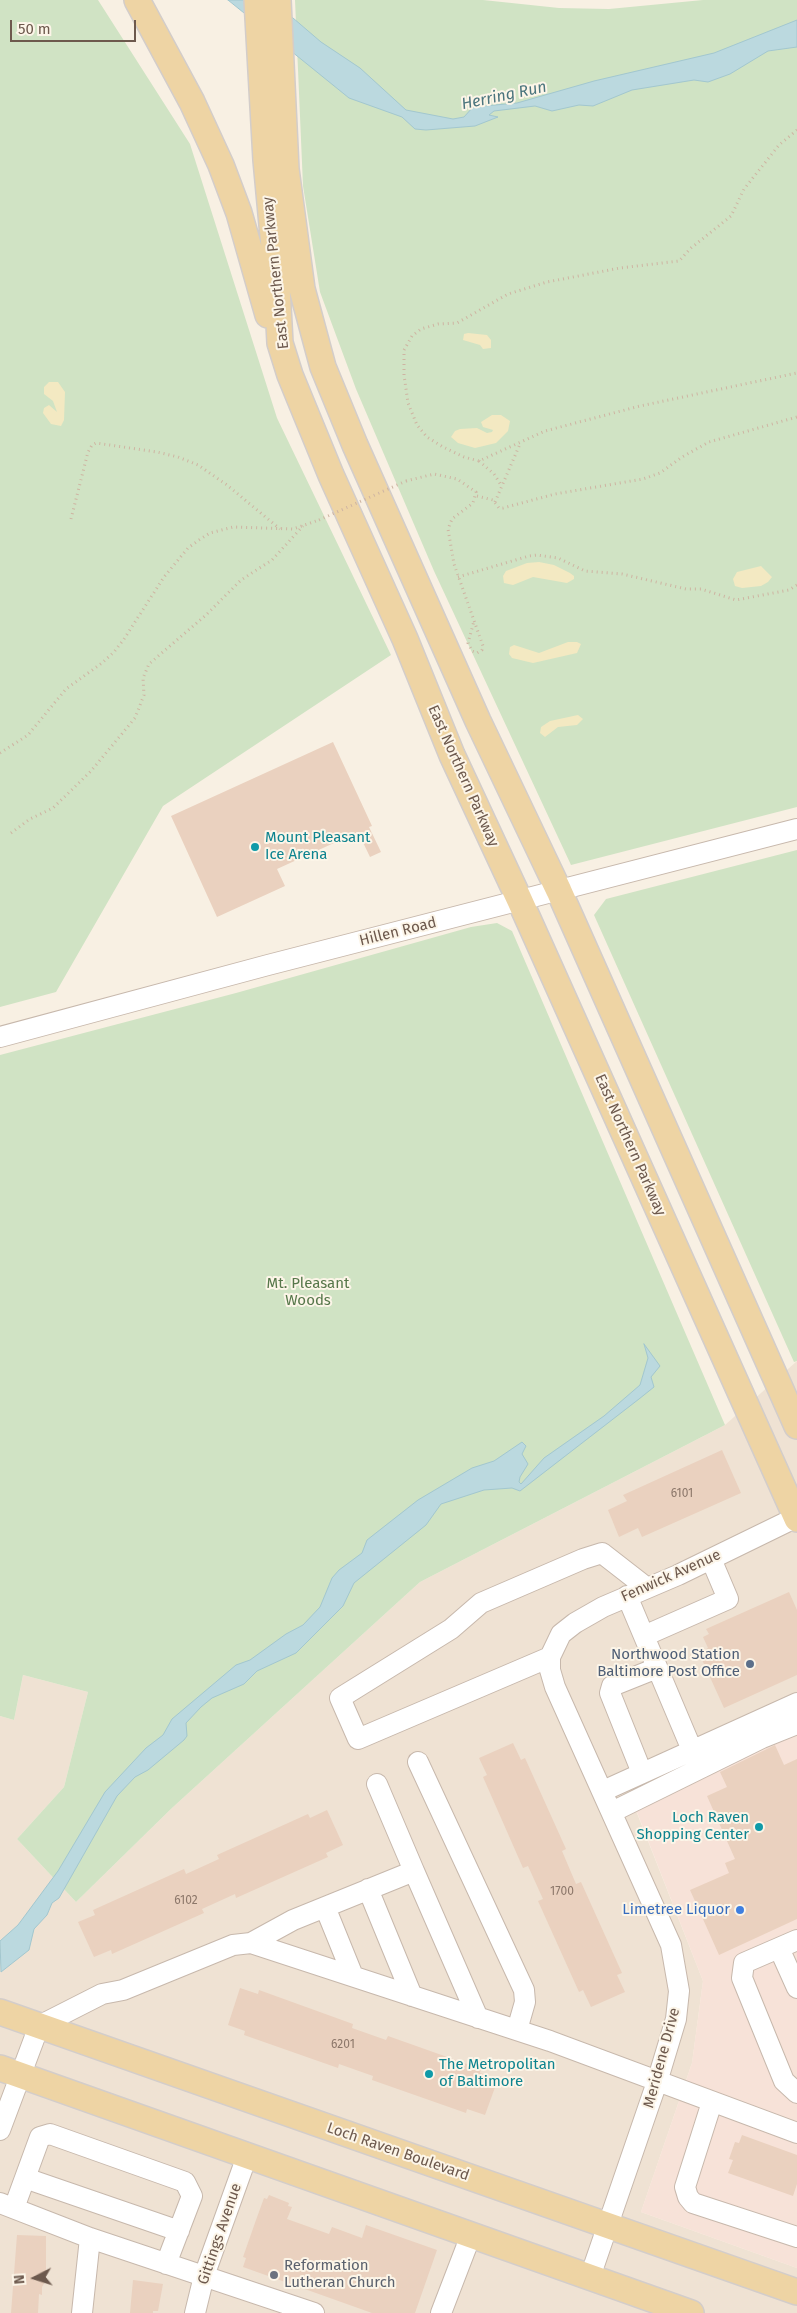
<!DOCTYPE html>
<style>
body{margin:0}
#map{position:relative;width:797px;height:2313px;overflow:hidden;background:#f8f0e3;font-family:"Fira Sans",sans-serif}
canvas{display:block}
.north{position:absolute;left:10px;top:2253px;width:50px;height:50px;-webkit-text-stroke:4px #fcf5e8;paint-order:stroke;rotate:265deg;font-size:14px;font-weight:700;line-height:20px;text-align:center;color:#6d594d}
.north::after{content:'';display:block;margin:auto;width:18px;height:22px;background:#6d594d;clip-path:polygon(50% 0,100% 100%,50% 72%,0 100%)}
.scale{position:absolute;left:10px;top:20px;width:126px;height:22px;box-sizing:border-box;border:2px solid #6d594d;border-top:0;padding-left:6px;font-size:15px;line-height:18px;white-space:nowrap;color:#6d594d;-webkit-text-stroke:4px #fcf5e8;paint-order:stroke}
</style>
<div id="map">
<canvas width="797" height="2313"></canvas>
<div class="north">N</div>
<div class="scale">50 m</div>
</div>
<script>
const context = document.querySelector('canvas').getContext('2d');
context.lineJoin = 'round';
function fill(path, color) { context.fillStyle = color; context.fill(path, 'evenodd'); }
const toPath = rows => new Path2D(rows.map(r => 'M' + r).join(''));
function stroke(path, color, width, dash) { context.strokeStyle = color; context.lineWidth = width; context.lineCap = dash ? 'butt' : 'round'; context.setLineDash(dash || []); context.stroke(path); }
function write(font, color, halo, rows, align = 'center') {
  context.font = font + ' "Fira Sans",sans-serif'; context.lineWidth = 4; context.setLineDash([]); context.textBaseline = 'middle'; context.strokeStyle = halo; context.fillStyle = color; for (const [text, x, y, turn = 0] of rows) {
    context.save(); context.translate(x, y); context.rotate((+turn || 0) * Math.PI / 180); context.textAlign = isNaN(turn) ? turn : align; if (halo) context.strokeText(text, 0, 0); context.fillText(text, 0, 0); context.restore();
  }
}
fill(toPath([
 [797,1361,797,1728,633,1803,703,1981,692,2063,641,2212,797,2268,797,2313,0,2313,0,1716,14,1720,23,1675,88,1692,64,1787,17,1839,76,1902,172,1808,420,1582,725,1425]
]), '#efe2d3');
fill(toPath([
 [797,1728,797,2268,641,2212,692,2063,703,1981,633,1802]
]), '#f7e2d8');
fill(toPath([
 [0,0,98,0,190,144,277,418,391,655,163,806,56,992,0,1007],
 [295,0,483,0,559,8,609,9,703,0,797,0,797,807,571,865,434,571,356,389,320,292,303,186],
 [797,850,797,1361,794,1362,594,915,606,899],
 [497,923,512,931,725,1425,420,1582,172,1808,76,1902,17,1839,64,1787,88,1692,23,1675,14,1720,0,1716,0,1055,236,993,471,927]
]), '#d0e3c4');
fill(toPath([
 [468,333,487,335,491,340,491,348,483,349,480,345,463,340,464,334],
 [49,382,58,382,65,392,64,420,61,426,51,424,43,413,44,408,49,405,57,412,53,401,44,394,44,387],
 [492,415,501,415,510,421,508,431,496,443,475,448,458,443,451,437,455,431,460,429,477,428,487,433,492,432,493,430,483,427,481,422],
 [539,562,554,565,570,573,574,576,574,579,567,583,533,577,513,585,504,583,503,576,506,571,527,563],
 [761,566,772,577,768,582,761,586,742,588,735,586,733,579,737,572],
 [568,642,577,642,581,644,577,653,533,663,512,658,509,654,510,647,514,645,539,653],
 [578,715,583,719,577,725,558,727,545,737,540,733,541,727,550,721]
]), '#f3e9c2');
const water = toPath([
 [228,0,272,0,321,42,360,68,406,110,453,119,464,117,473,107,517,103,594,81,714,53,797,20,797,47,768,51,730,74,708,82,694,80,632,90,593,106,579,105,552,111,535,106,494,111,489,115,498,117,475,126,426,130,415,129,402,117,349,98,228,0],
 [644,1344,660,1366,651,1377,654,1387,639,1399,520,1491,512,1488,484,1490,441,1504,426,1525,354,1583,343,1606,296,1653,257,1671,244,1684,212,1698,201,1707,186,1723,187,1736,184,1740,148,1770,135,1777,117,1796,59,1898,52,1903,47,1915,34,1929,29,1950,1,1972,0,1941,18,1925,58,1871,105,1792,146,1748,163,1735,172,1719,236,1665,250,1660,286,1634,303,1625,320,1607,332,1578,339,1570,362,1553,367,1540,418,1500,472,1468,494,1461,522,1442,526,1446,522,1454,528,1464,520,1477,519,1482,521,1484,544,1458,604,1416,640,1385,648,1358,644,1344]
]);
fill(water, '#bbd9df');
stroke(water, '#a2c7cf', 1);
fill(toPath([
 [333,742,372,826,369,827,381,852,370,857,358,832,277,869,285,886,217,917,171,816],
 [722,1450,741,1493,642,1537,638,1528,619,1537,608,1510,627,1501,623,1495],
 [789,1592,797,1610,797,1675,724,1708,699,1653,708,1648,703,1637,709,1634,706,1629],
 [513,1743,521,1760,525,1758,566,1849,562,1851,576,1884,581,1882,622,1973,617,1975,625,1992,591,2007,583,1990,579,1992,538,1901,543,1899,528,1866,523,1868,483,1777,487,1775,479,1758],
 [775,1745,784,1765,797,1759,797,1919,719,1955,690,1890,729,1873,725,1863,735,1859,707,1796,727,1787,720,1772],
 [327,1810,343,1845,326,1853,328,1857,236,1898,235,1894,202,1909,204,1913,112,1954,111,1950,94,1957,78,1922,95,1915,93,1910,184,1869,186,1874,219,1859,217,1855,308,1814,310,1818],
 [240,1988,258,1994,259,1990,353,2024,352,2028,386,2040,388,2036,481,2069,480,2073,498,2079,485,2115,467,2109,466,2113,372,2080,373,2076,339,2064,338,2068,244,2035,245,2031,228,2025],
 [742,2135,797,2155,797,2184,793,2196,728,2173,733,2160,729,2159,735,2142,739,2143],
 [269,2195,289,2203,288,2206,292,2207,287,2219,329,2234,332,2227,362,2238,366,2225,437,2250,415,2313,372,2313,243,2267,246,2258,243,2257,256,2220,264,2198,267,2199],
 [17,2235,46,2236,46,2280,42,2287,42,2295,39,2294,38,2313,11,2313],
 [133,2280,163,2284,158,2311,153,2311,153,2313,130,2313]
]), '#ead1bf');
const minor = toPath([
 [0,1037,268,965,797,829],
 [627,1596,692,1750],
 [644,1636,728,1599,711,1559],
 [550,1657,358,1739,340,1698,451,1629,481,1603,583,1559,602,1553,647,1588],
 [418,1762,524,1990,525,2002,517,2030],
 [642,1773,610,1693,612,1686,657,1668],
 [377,1784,414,1871],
 [603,1791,797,1703],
 [612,1812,762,1738,797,1724],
 [368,1889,412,1996],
 [325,1907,353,1976],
 [797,1940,744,1963,742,1978,784,2081,797,2093],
 [251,1943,293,1920,414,1871,478,2018],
 [779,1948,797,1988],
 [712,2102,685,2187,688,2197,693,2203,797,2237],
 [0,2130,39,2026,102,1994,123,1990,233,1945,251,1943,550,2041,797,2133],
 [25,2178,179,2231],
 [0,2203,90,2238,314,2313],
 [14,2208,40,2137,50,2134,185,2182,192,2196,166,2264],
 [590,2277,657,2082,676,2019,679,1991,671,1945,555,1687,550,1670,550,1657,561,1634,575,1623,603,1607,678,1575,797,1517],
 [82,2313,90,2238],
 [195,2313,204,2276,247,2156],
 [441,2313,471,2235]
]);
const major = toPath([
 [137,0,192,102,221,165,239,213,268,315],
 [257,0,266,160,276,268,280,343,290,375,331,475,405,639,452,755,520,901,797,1519],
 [278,0,286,169,302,289,323,367,355,445,478,721,559,891,797,1426],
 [0,2012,797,2292],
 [0,2068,691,2313]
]);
stroke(minor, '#c7b8ac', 22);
stroke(major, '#d3cdca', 28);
stroke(toPath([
 [797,130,779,145,764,164,744,189,731,216,691,248,679,261,620,268,547,282,508,294,457,323,438,324,421,329,412,336,404,350,404,375,408,403,417,425,427,437,443,447,464,457,479,461,545,431,640,406,797,373],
 [479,461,494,474,501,485],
 [406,481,434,474,457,479,476,492,473,503,452,519,448,529,454,564,483,646,482,650,477,653,472,651,468,643,474,621],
 [477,496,493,500,499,508,503,508,555,494,643,479,660,473,682,457,709,442,797,417],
 [495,502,520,444],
 [71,519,88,452,92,445,96,443,157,452,178,457,198,465,227,485,280,529],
 [458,577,529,556,537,555,558,558,585,571,622,574,686,589,701,589,736,600,789,590,797,585],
 [0,753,28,735,66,689,102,663,114,652,124,639,164,577,188,548,199,540,210,533,233,527,293,529,319,520],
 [11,833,30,819,53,808,91,771,135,718,144,695,143,678,149,664,206,615,241,580,272,560,303,526]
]), '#ceb4a2', 3, [1, 4]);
stroke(minor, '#fff', 20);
stroke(major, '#eed4a4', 25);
stroke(toPath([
 [319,520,406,481]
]), '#ceb4a2', 3, [1, 4]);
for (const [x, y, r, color] of [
 [255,847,5,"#0f9aa8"],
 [750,1664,5,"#5c6f8a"],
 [759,1827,5,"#0f9aa8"],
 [740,1910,5,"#3f7fe0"],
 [429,2074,5,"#0f9aa8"],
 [274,2275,5,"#6b7280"]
]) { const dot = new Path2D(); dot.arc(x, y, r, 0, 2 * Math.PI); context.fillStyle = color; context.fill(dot); stroke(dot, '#fcf5e8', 2); }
write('12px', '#8c776a', null, [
 ["6101",682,1494],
 ["1700",562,1892],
 ["6102",186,1901],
 ["6201",343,2045]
]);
write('15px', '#6d594d', '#fcf5e8', [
 ["East Northern Parkway",276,273,-96],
 ["East Northern Parkway",463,776,66],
 ["Hillen Road",398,932,-14],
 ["East Northern Parkway",630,1145,66],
 ["Fenwick Avenue",671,1576,-24],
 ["Meridene Drive",662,2058,-75],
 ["Loch Raven Boulevard",398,2152,19],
 ["Gittings Avenue",220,2234,-71]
]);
write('15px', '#0d838f', '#fcf5e8', [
 ["Mount Pleasant",265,838],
 ["Ice Arena",265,855],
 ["Loch Raven",749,1818,"right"],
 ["Shopping Center",749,1835,"right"],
 ["The Metropolitan",439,2065],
 ["of Baltimore",439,2082]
], 'left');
write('15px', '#56774a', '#fcf5e8', [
 ["Mt. Pleasant",308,1284],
 ["Woods",308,1301]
]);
write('15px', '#4e5e75', '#fcf5e8', [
 ["Northwood Station",740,1655],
 ["Baltimore Post Office",740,1672]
], 'right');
write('15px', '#366cbe', '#fcf5e8', [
 ["Limetree Liquor",730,1910]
], 'right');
write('15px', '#5b616d', '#fcf5e8', [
 ["Reformation",284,2266],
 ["Lutheran Church",284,2283]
], 'left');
write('italic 16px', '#4a747d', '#fcf5e8', [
 ["Herring Run",504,96,-12]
]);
</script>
